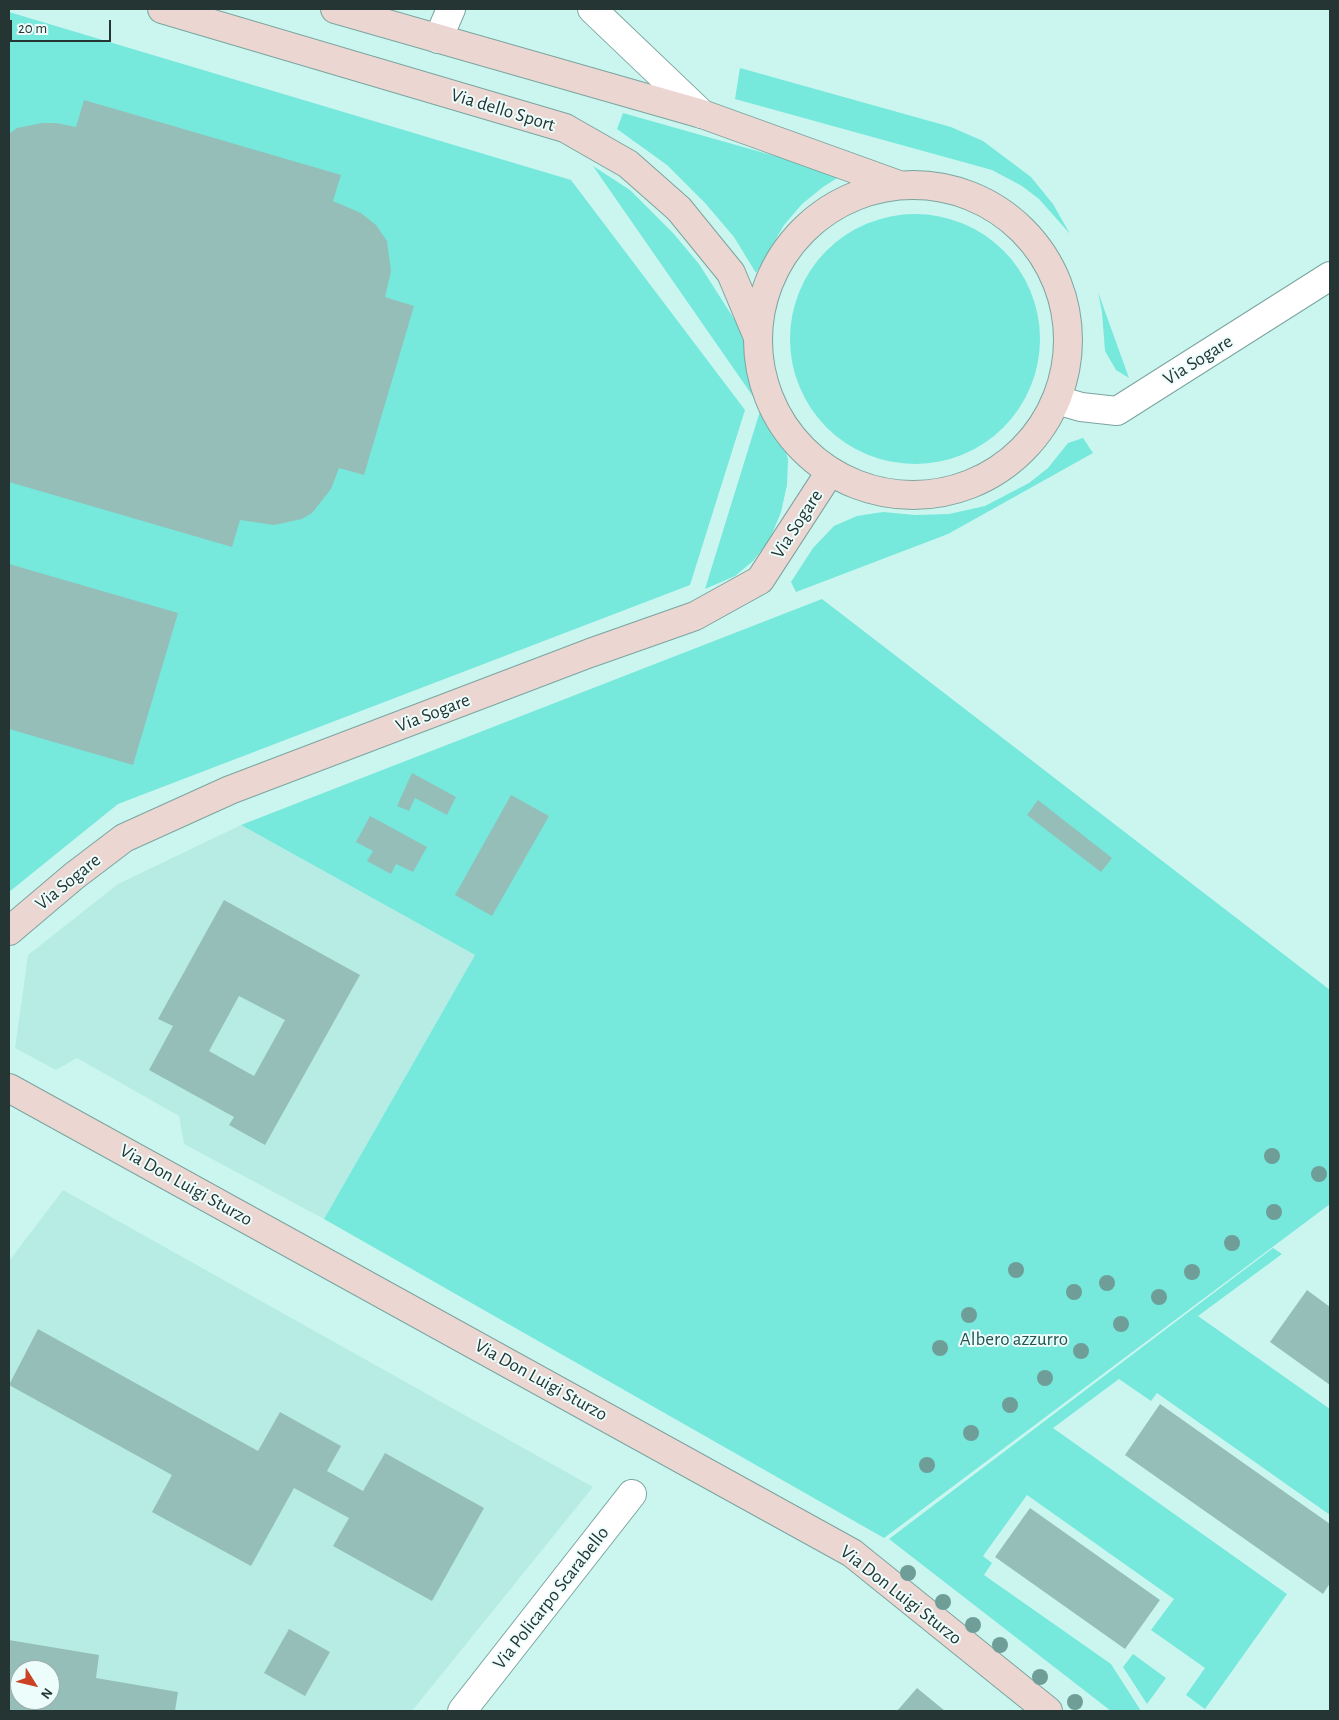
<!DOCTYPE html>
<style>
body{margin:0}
#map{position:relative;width:1339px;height:1720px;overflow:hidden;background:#cbf6f0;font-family:"Alegreya Sans",sans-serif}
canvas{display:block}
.frame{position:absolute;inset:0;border:10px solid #243533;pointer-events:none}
.north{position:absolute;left:10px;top:1660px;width:50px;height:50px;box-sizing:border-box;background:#ecfdfb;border:1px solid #9cadab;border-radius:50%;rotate:126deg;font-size:14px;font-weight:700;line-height:20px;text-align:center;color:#243533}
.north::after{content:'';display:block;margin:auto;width:18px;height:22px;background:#cc4225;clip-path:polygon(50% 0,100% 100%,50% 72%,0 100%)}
.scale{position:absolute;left:10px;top:20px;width:101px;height:22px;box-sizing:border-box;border:2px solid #243533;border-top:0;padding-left:6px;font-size:15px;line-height:18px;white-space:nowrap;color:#243533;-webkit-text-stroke:4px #ecfdfb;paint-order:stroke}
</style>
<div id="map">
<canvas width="1339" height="1720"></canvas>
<div class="frame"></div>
<div class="north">N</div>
<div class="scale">20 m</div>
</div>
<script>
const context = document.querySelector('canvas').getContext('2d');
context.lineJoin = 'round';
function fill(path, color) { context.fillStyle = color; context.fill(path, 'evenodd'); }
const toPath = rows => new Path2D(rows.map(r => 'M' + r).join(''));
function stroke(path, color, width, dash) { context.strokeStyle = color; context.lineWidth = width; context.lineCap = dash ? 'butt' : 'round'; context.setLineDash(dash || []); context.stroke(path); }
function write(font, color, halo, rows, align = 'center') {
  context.font = font + ' "Alegreya Sans",sans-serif'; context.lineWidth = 4; context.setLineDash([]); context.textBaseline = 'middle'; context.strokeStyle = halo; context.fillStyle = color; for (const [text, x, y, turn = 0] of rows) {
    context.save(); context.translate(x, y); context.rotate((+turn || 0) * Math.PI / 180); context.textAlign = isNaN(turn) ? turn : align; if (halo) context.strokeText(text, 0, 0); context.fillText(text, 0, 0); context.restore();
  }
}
fill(toPath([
 [241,825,475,955,324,1219,184,1144,179,1116,77,1058,56,1070,15,1048,28,955,118,884],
 [63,1190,593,1487,412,1711,9,1711,9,1261],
 [20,1670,50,1670,50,1700,20,1700]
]), '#b7ece5');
fill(toPath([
 [9,12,571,180,745,410,690,585,118,804,9,892],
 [740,68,951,127,983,141,1031,177,1053,204,1070,234,1039,199,1022,186,992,170,735,99],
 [623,113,842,175,823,187,802,204,784,225,756,273,734,237,705,203,667,165,617,129],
 [593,166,630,190,673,233,699,264,736,322,746,344,756,388,774,427,784,442,788,460,787,485,781,512,770,539,753,561,735,576,705,589,761,408],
 '790 339a125 125 0 1 1 250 0a125 125 0 1 1-250 0Z',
 [1098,292,1129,378,1116,370,1105,351,1102,312],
 [1083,438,1093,453,948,534,796,592,791,582,813,548,834,526,857,516,883,512,915,515,949,514,985,506,1029,483,1048,468,1068,443],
 [822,599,1330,990,1330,1204,884,1538,324,1219,475,955,241,825],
 [1273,1248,1282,1254,1198,1316,1330,1409,1330,1515,1157,1393,1151,1401,1119,1379,1053,1428,1287,1594,1205,1709,1186,1695,1205,1668,1151,1630,1174,1599,1027,1495,983,1556,992,1563,984,1575,1111,1664,1141,1711,1111,1711,889,1539],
 [1133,1654,1166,1678,1147,1704,1123,1667]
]), '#76e8dc');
fill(toPath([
 [84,100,341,175,333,201,361,213,376,225,387,241,391,271,385,297,414,306,364,475,339,468,331,489,312,513,302,519,274,525,240,520,232,547,9,482,9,134,17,128,42,123,56,123,76,127],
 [9,564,178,613,133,765,9,729],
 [412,773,456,797,447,815,415,798,409,811,397,806],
 [511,795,549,816,492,916,455,895],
 [1038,800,1112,858,1101,872,1027,815],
 [370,816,427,847,413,872,396,864,391,874,367,861,373,851,356,842],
 [224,900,360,975,265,1145,229,1125,234,1117,149,1070,173,1026,158,1019],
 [239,996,285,1020,254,1076,209,1051],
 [1307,1290,1330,1307,1330,1385,1270,1342],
 [38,1329,258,1451,280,1412,341,1446,327,1471,363,1491,385,1453,484,1508,432,1601,333,1546,349,1518,294,1488,251,1566,152,1512,172,1475,9,1385],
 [1160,1404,1330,1524,1330,1583,1323,1594,1125,1455],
 [1030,1508,1160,1600,1125,1649,995,1557],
 [289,1629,330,1652,305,1696,264,1673],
 [9,1640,99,1655,96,1678,178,1692,175,1711,9,1711],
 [20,1670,50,1670,50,1700,20,1700],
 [917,1688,945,1711,897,1711]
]), '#95beb9');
const street = toPath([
 [592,9,702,114],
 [438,39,451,9],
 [1057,400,1081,407,1117,411,1330,276],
 [462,1711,632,1494]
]);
const secondary = toPath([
 [162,9,565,128,628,164,679,209,731,273,757,335],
 [335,9,702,114,899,185],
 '758 340a155 155 0 1 1 310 0a155 155 0 1 1-310 0Z',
 [9,931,74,876,124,838,230,790,590,653,695,616,760,580,830,472],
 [9,1088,852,1553,1048,1711]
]);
stroke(street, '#7ba49f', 30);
stroke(secondary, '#7ba49f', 30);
stroke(street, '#fff', 28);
stroke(secondary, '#ecd6d1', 28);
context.fillStyle = '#6f9d98';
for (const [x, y] of [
 [1272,1156],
 [1319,1174],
 [1274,1212],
 [1232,1243],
 [1016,1270],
 [1192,1272],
 [1107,1283],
 [1074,1292],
 [1159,1297],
 [969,1315],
 [1121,1324],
 [940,1348],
 [1081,1351],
 [1045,1378],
 [1010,1405],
 [971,1433],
 [927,1465],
 [908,1573],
 [943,1602],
 [973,1625],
 [1000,1645],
 [1040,1677],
 [1075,1702]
]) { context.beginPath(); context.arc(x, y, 8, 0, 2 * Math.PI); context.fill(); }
write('19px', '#243533', '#ecfdfb', [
 ["Via dello Sport",503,110,17],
 ["Via Sogare",1198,360,-32],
 ["Via Sogare",797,524,-57],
 ["Via Sogare",433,713,-21],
 ["Via Sogare",68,882,-39],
 ["Via Don Luigi Sturzo",186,1185,29],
 ["Via Don Luigi Sturzo",541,1380,29],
 ["Via Don Luigi Sturzo",901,1595,38],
 ["Via Policarpo Scarabello",551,1598,-52]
]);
write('19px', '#235550', '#ecfdfb', [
 ["Albero azzurro",1014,1339]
]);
</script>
